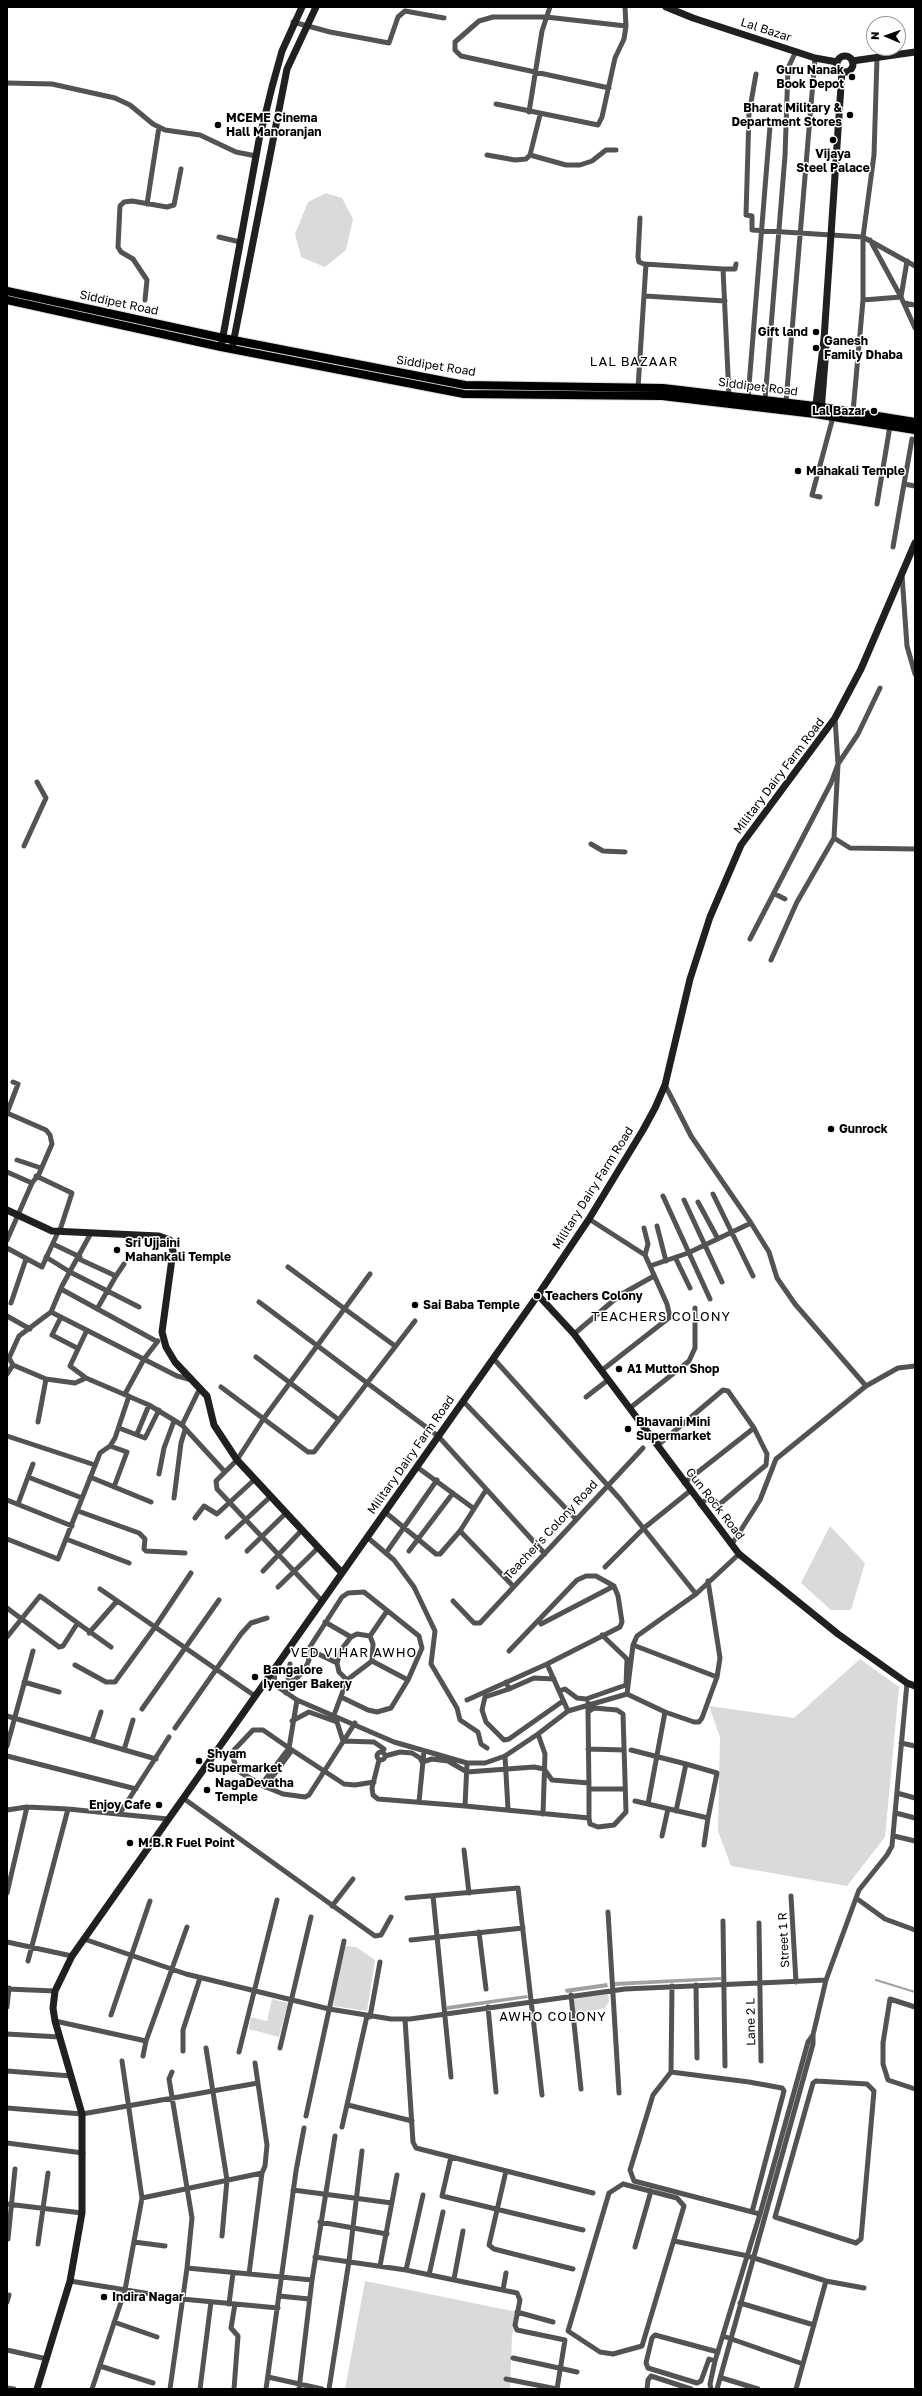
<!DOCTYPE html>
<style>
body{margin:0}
#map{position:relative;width:922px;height:2396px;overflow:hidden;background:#fff;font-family:"Golos Text",sans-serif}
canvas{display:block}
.frame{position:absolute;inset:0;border:8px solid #000;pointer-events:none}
.north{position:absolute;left:866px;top:16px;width:40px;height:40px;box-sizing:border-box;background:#fff;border:1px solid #999;border-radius:50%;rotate:272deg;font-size:11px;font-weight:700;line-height:16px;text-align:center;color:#000}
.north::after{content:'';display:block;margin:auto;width:14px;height:18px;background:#000;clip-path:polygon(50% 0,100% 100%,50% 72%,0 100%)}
</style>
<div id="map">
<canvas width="922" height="2396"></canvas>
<div class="frame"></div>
<div class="north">N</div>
</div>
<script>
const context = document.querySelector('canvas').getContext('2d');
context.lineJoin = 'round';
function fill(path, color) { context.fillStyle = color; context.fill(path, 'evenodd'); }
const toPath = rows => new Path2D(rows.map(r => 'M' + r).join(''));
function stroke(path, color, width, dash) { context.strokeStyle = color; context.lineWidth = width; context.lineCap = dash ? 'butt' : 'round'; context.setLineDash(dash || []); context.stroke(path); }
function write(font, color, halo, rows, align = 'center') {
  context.font = font + ' "Golos Text",sans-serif'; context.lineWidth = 3; context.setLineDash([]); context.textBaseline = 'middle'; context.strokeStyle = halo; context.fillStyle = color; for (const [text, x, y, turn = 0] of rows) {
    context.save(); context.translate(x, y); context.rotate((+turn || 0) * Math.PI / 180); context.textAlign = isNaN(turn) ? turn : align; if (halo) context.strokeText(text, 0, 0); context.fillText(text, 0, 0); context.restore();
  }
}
fill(toPath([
 [326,193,342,198,353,219,346,250,325,267,301,257,295,234,308,202],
 [830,1526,865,1563,851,1610,831,1610,801,1583],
 [860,1659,899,1687,885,1837,847,1886,731,1866,718,1831,720,1737,709,1706,794,1718],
 [344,1946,356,1947,375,1960,367,2011,333,2006],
 [605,1993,608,1994,609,2001,605,2008,578,2014,575,2012,574,1997],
 [272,1999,288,2003,279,2037,249,2029,251,2017,267,2021],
 [365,2281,517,2312,512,2336,510,2389,345,2389]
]), '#dadada');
fill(toPath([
 [721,1977,721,1980,615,1986,614,1982],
 [607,1983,608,1987,566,1993,565,1989],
 [527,1995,528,1998,447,2010,447,2006]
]), '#a1a1a1');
stroke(toPath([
 [876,1980,915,1992]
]), '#a1a1a1', 2);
const primary = toPath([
 [7,291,223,338,465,385,663,388,815,406,915,422],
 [7,300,221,347,464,394,662,396,815,414,915,430]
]);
stroke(primary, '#dbdbdb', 10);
stroke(toPath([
 [293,22,330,32,389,43,398,17,405,11,444,18],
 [756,74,749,114,746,215,752,216,752,230,863,237,915,266],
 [7,83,52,84,115,98,130,105,153,124,165,130,200,135,236,152,256,156],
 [609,88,461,56,455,50,455,42,479,21,493,17,546,17,626,26],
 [496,104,598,125,602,117,615,58,624,39,626,26,625,7],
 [529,112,542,31,550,7],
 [487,155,515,160,526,159,530,155,540,115],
 [530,155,566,165,580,165,592,161,606,150,616,150],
 [147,204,159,127],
 [640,218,638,257,639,262,644,264,723,269,729,396],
 [219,237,240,242],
 [907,261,901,297,915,328],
 [723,269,735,269,736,264],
 [645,296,725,301],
 [145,300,147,280,133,259,121,252,118,247,120,206,124,202,132,201,167,207,174,205,181,169],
 [863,300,901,297,870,240],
 [904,303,915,305],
 [638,388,646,264],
 [748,398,770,126],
 [765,400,785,156,788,68,796,51],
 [786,402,815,58],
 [853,412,863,300,863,237,874,155,877,58],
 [904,484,912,439,915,440],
 [820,497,812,495,833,417],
 [877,504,890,426],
 [893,547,904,484,915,486],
 [902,575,907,646,915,674],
 [880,688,858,734,838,764,834,838,850,848,915,849],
 [591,844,603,851,625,852],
 [24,846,46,798,37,782],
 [775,894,785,899],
 [750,939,831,783,838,764,835,718],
 [771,960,797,902,834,838],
 [665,1085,691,1136,751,1223],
 [7,1113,46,1130,50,1135,52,1144,39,1174,32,1183,7,1240],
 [7,1113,18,1084,13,1082],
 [17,1160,41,1168],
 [7,1172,32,1183],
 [36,1176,72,1193,60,1230],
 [713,1194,753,1276],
 [663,1196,710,1299],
 [684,1200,722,1282],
 [698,1202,718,1239],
 [589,1219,645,1255,650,1266],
 [657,1226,666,1261],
 [644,1228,648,1244,645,1255],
 [53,1244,80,1257],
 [7,1248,42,1267,59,1230],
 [46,1257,70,1272,139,1307],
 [79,1259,116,1276,97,1309],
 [676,1259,690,1288],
 [288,1267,395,1346],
 [116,1276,124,1264],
 [61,1289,156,1341],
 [259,1302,438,1436,545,1554],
 [11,1303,26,1259],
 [51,1312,177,1376,192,1380],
 [7,1316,30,1329],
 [61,1317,52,1335,77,1348],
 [574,1334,620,1295,654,1276],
 [256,1357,339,1420],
 [493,1358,620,1499,696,1594],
 [13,1365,46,1379,75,1383,86,1378,149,1405,182,1425,225,1472],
 [601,1371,670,1317,667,1304,650,1266,688,1253,751,1223,769,1252,777,1278,795,1304,866,1386,898,1368,915,1366],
 [7,1374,13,1365,9,1358,19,1336,51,1312,62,1286,91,1233],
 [86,1378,70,1366,87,1330],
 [221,1387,308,1452,314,1452,415,1321],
 [125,1394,144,1359,158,1341],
 [586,1397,608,1380],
 [463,1401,576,1519],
 [630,1408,689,1361,695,1348,695,1308],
 [38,1422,46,1379],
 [182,1425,200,1388],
 [119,1428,145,1438,159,1410],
 [137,1434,149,1405],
 [7,1436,95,1465],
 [658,1445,723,1390,728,1391,754,1428,684,1483],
 [110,1446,127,1452,114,1487],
 [417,1467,473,1508],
 [159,1474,164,1448,174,1421],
 [28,1477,33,1464],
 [90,1477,151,1502],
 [174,1498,181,1443,185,1430],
 [7,1500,72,1526],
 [18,1504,28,1477,82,1498],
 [700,1504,710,1497,718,1504,721,1503,766,1465,767,1454,754,1428],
 [78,1511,139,1533,145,1539,144,1549,146,1551,185,1553],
 [385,1512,436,1554,440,1554,460,1531,486,1490],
 [195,1518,204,1506,217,1514,254,1480],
 [460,1531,513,1586],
 [227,1537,270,1497],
 [367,1537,394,1560,414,1587,435,1631,431,1664,457,1708,460,1720,478,1732,481,1744,487,1748],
 [7,1539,58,1559,100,1453,110,1446,115,1438,129,1396],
 [66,1539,129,1563],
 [732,1544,760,1500,776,1459,866,1386],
 [247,1551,285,1514],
 [409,1551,453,1493],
 [386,1553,437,1480],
 [605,1567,644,1528,690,1491],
 [263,1571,301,1531],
 [278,1587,317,1549],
 [100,1589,255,1696],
 [322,1601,217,1489,216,1481,237,1460,264,1418,370,1274],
 [453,1601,474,1623,480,1623,643,1448],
 [7,1608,59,1647,63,1646,77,1624],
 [325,1622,351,1637,357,1634,370,1636],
 [541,1624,614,1586],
 [89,1633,117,1601],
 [7,1637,40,1596,111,1647],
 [633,1645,717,1677],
 [308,1649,337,1663,339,1672,347,1680],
 [372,1661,408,1680],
 [337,1663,341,1650,351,1637],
 [547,1664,568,1711],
 [75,1665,106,1682,115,1682,155,1627,191,1573],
 [274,1670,275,1685],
 [288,1681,290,1664],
 [24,1682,59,1692],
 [506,1682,509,1689,485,1697,482,1710,486,1722,504,1740,509,1739,563,1701],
 [263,1685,275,1685,297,1700,394,1742,467,1763,485,1763,505,1756,538,1734,568,1711,627,1694,633,1645,637,1636,696,1594,739,1554],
 [509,1689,534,1678,554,1679],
 [559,1691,565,1689,577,1698,586,1699,626,1685,627,1659,602,1635],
 [286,1693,288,1681,295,1680,305,1669,309,1660,306,1653,342,1597,348,1593,364,1592,419,1636,422,1648,408,1680,391,1708,377,1712,368,1710,341,1697],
 [627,1694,665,1712,694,1722,699,1722,702,1718,717,1677,720,1658,708,1581],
 [297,1700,289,1748,344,1784,355,1785,374,1782],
 [467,1700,547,1664,620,1627,622,1622,618,1596,614,1586,596,1576,586,1576,577,1580,509,1651],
 [588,1703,588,1712,589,1789,589,1818,590,1824,598,1827,614,1825,626,1812,623,1714,617,1710,594,1708,588,1712],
 [142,1709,219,1600],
 [334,1715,347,1680,372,1661,373,1644,370,1636,387,1611],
 [7,1716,156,1759],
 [292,1721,309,1712,337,1722,343,1741,374,1742,384,1749],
 [175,1728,241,1634,251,1623,267,1618],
 [538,1734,545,1754,543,1814],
 [92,1740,101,1712],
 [901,1743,915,1746],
 [7,1746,33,1651],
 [588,1749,624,1750],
 [124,1750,133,1720],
 [631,1750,686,1764,676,1811],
 '377 1756a4 4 0 1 1 8 0a4 4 0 1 1-8 0Z',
 [7,1756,136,1789],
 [385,1756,400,1752,412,1753,420,1758,422,1762,432,1759,448,1761,467,1772,534,1767,544,1769,552,1780,589,1783],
 [505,1756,508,1809],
 [379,1760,372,1788,373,1795,378,1799,465,1806],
 [467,1763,465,1806,589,1818],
 [686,1764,717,1773,708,1818],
 [261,1785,289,1748,263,1730,253,1730,234,1750,233,1758,236,1766,240,1772,261,1785,283,1794,305,1797,309,1795,355,1723],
 [265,1787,292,1750],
 [589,1789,625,1789],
 [897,1793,915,1798],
 [183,1798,375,1936,381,1935,391,1917],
 [635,1801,708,1818,704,1845],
 [419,1802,424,1751],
 [648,1804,665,1712],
 [7,1810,27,1807,68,1809,168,1819],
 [120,1813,169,1737],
 [896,1813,915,1818],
 [662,1836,668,1809],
 [894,1836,915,1841],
 [464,1850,469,1893],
 [7,1893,27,1807],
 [433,1896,451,2077],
 [791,1896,796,1982],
 [407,1898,518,1888,542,2095],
 [856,1898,885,1919,915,1930],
 [332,1906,353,1879],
 [608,1912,619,2093],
 [723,1921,725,2066],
 [759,1923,761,2061],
 [479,1932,486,1989],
 [84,1939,186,1974,329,2009,391,2019,410,2019,625,1989,826,1980],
 [411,1940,523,1928],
 [7,1942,72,1956],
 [28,1961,68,1809],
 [696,1985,697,2058],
 [7,1989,55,1991],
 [571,1995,581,2089],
 [7,2007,9,1988],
 [488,2007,496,2092],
 [915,2007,890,1999,883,2043,883,2064,888,2080,915,2089],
 [111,2015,150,1901],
 [370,2017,380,1962],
 [405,2019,413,2142,416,2148,593,2193],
 [55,2021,146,2041],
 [7,2034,60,2037],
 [206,2048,227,2180,222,2236],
 [280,2048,311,1917],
 [183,2051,183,2030,200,1978],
 [239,2052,277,1900],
 [143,2056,146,2041,187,1927],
 [255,2063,267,2145,265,2166,262,2173],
 [7,2071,71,2076],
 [671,2072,672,1986],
 [816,2081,867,2084,874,2091,861,2239,856,2243,775,2217,813,2083,816,2081],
 [348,2105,412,2121],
 [7,2108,82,2114,258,2083],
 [306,2116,344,1941],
 [342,2127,367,2016],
 [7,2143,83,2153],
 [451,2157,442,2196,583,2230],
 [506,2171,489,2245,494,2249,573,2269],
 [623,2184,677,2198,684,2206,642,2346,613,2354,600,2352,568,2331,609,2193,623,2184],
 [293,2190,392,2203],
 [142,2198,262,2173,249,2274],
 [7,2204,82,2213],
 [752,2212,784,2091,782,2088,749,2082,671,2072,653,2095,630,2170,634,2181,760,2214],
 [320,2222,387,2234],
 [8,2239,15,2169],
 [674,2241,748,2256,826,2281,864,2288],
 [134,2242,165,2246],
 [38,2244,48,2173],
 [635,2247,651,2191],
 [315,2257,406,2270,517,2293,520,2300,515,2325,517,2330,565,2340,557,2389],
 [380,2266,397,2175],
 [187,2268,312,2280],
 [406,2270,423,2195],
 [429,2275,443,2212],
 [454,2279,463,2231],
 [70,2281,182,2299,278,2308],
 [503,2290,506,2273],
 [279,2296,309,2299],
 [7,2302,9,2295],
 [740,2303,814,2325],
 [229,2304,233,2273],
 [517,2312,553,2322],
 [114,2322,157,2337],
 [723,2336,803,2364],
 [7,2350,47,2359],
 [513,2358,577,2372],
 [715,2361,709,2359,701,2381,697,2383,648,2368,646,2363,652,2338,655,2335,718,2352],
 [100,2366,153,2383],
 [268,2377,322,2389],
 [722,2378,758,2389],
 [506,2379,557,2389],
 [7,2388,14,2389],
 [92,2389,125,2290,142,2198,122,2061],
 [170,2389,187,2268,192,2218,169,2079,172,2072],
 [200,2389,211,2302],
 [234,2389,238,2336,231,2328,235,2304],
 [266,2389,296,2171,304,2128],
 [299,2389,312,2280,335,2136],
 [329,2389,349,2261,362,2151],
 [647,2389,648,2380,651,2376,691,2389],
 [711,2389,710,2384,715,2361,760,2214,808,2042,813,2035],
 [717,2389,813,2044,813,2035,826,1980,859,1890,887,1855,892,1846,907,1683],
 [796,2389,826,2281]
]), '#535353', 5);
stroke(toPath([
 [666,7,693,18,815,58,837,62],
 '837 64a8 8 0 1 1 16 0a8 8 0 1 1-16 0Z',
 [852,61,915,52],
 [221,347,259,140,272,87,282,51,302,7],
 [232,349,287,69,316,7],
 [815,412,824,339,842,71],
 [821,412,826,348,824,340],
 [7,1210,52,1231,159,1236,170,1240,173,1251,162,1332,166,1347,175,1362,207,1396,214,1425,237,1460,342,1573],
 [538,1295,574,1334,739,1554,838,1634,907,1683,915,1686],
 [37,2389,70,2281,82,2213,82,2114,55,2021,53,2008,55,1991,72,1956,538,1295,589,1219,643,1130,655,1108,665,1085,690,979,710,917,741,845,835,718,861,669,915,543]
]), '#202020', 7);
stroke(primary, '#000', 8);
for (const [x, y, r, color] of [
 [852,77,4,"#000"],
 [850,115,4,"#000"],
 [218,125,4,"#000"],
 [833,140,4,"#000"],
 [816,332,4,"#000"],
 [816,348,4,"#000"],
 [874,411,4,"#000"],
 [798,471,4,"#000"],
 [831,1129,4,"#000"],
 [117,1250,4,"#000"],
 [537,1296,4,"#000"],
 [415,1305,4,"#000"],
 [619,1369,4,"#000"],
 [628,1429,4,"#000"],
 [255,1677,4,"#000"],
 [199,1761,4,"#000"],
 [207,1790,4,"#000"],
 [159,1805,4,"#000"],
 [130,1843,4,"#000"],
 [104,2297,4,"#000"]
]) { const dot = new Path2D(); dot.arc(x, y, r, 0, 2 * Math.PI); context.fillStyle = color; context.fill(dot); stroke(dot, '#fff', 1.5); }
write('12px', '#000', '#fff', [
 ["Lal Bazar",766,30,18],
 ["Siddipet Road",119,303,12],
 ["Siddipet Road",436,366,9],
 ["Siddipet Road",758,387,7],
 ["Military Dairy Farm Road",779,776,-53],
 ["Military Dairy Farm Road",593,1188,-58],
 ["Military Dairy Farm Road",411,1455,-55],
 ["Gun Rock Road",715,1504,52],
 ["Teacher's Colony Road",551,1530,-47],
 ["Street 1 R",784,1940,-93],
 ["Lane 2 L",751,2022,-91]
]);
write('bold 12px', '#000', '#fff', [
 ["Guru Nanak",844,70,"right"],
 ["Book Depot",844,84,"right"],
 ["Bharat Military &",842,108,"right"],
 ["Department Stores",842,122,"right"],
 ["MCEME Cinema",226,118],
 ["Hall Manoranjan",226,132],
 ["Vijaya",833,154,"center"],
 ["Steel Palace",833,168,"center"],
 ["Gift land",808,332,"right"],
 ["Ganesh",824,341],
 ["Family Dhaba",824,355],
 ["Lal Bazar",866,411,"right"],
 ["Mahakali Temple",806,471],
 ["Gunrock",839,1129],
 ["Sri Ujjaini",125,1243],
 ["Mahankali Temple",125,1257],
 ["Teachers Colony",545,1296],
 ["Sai Baba Temple",423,1305],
 ["A1 Mutton Shop",627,1369],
 ["Bhavani Mini",636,1422],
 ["Supermarket",636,1436],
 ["Bangalore",263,1670],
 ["Iyenger Bakery",263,1684],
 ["Shyam",207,1754],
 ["Supermarket",207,1768],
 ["NagaDevatha",215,1783],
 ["Temple",215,1797],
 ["Enjoy Cafe",151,1805,"right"],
 ["M.B.R Fuel Point",138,1843],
 ["Indira Nagar",112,2297]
], 'left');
context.letterSpacing = '1px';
write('13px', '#000', '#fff', [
 ["LAL BAZAAR",634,362],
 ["TEACHERS COLONY",661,1317],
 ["VED VIHAR AWHO",354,1653],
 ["AWHO COLONY",553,2017]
]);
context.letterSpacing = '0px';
</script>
